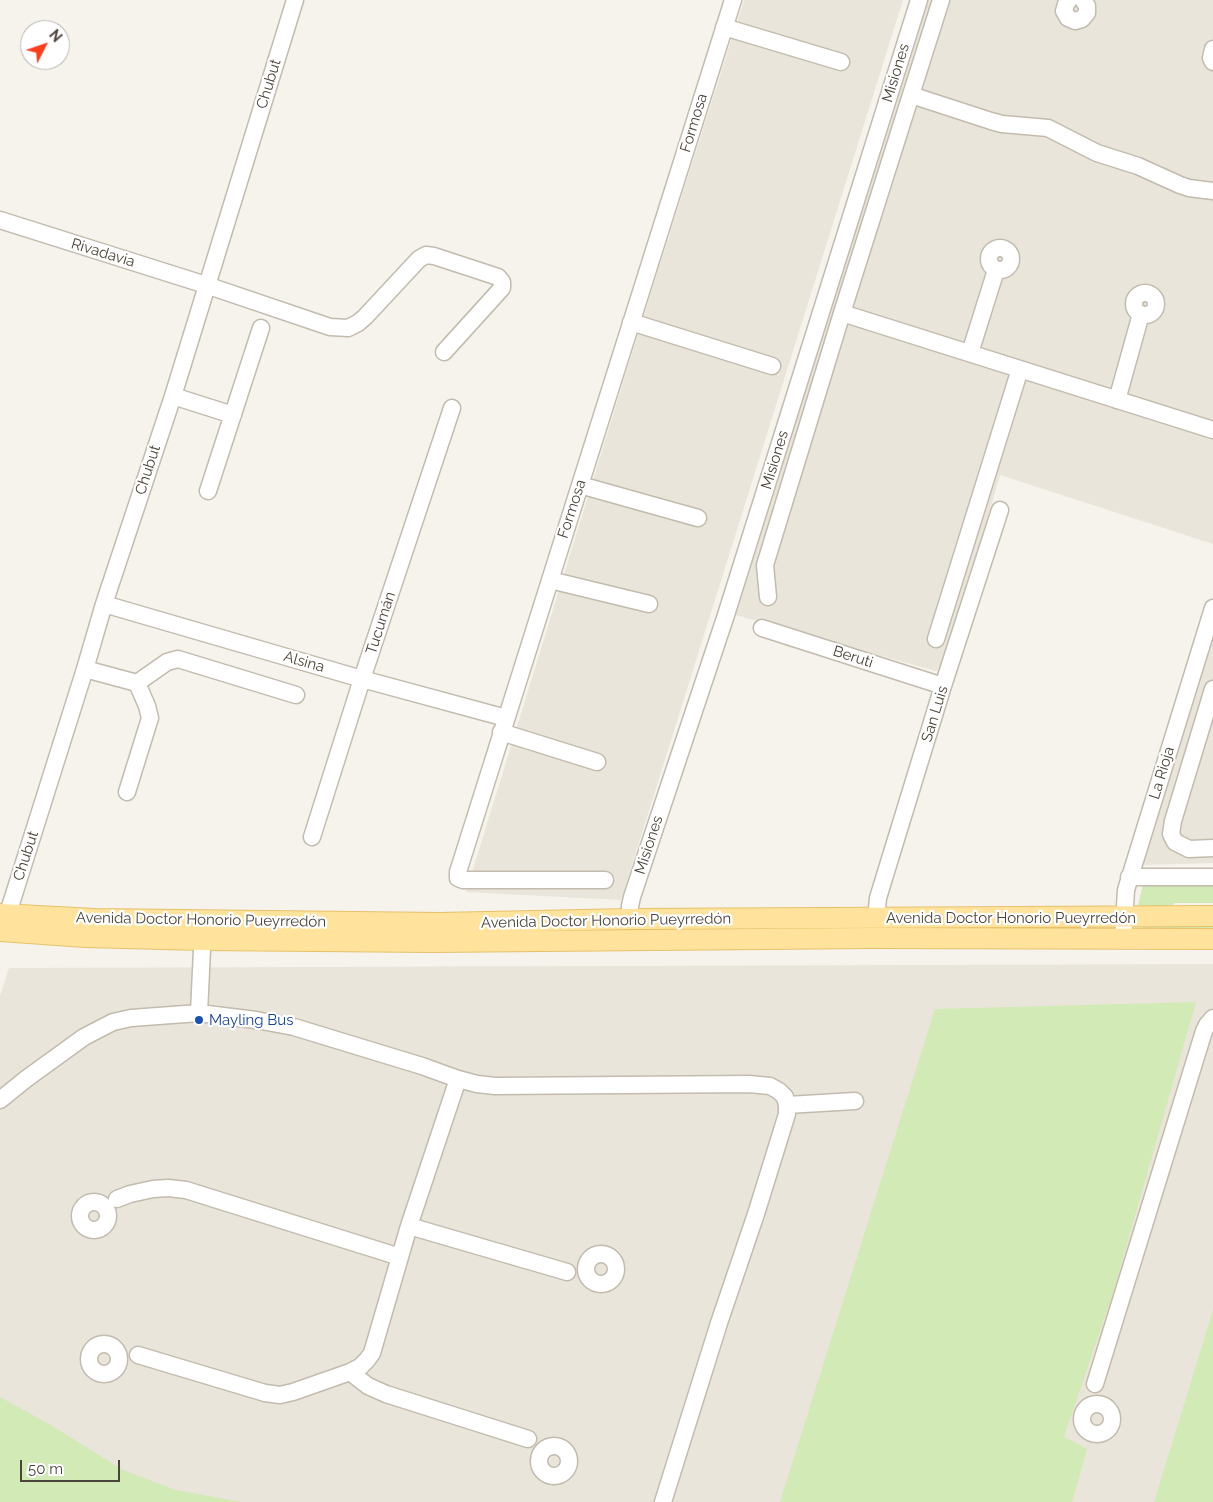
<!DOCTYPE html>
<meta charset="utf-8">
<style>
body{margin:0}
#map{position:relative;width:1213px;height:1502px;overflow:hidden;background:#f6f3ec;font-family:Raleway,sans-serif}
canvas{display:block}
.north{position:absolute;left:20px;top:20px;width:50px;height:50px;box-sizing:border-box;background:#fff;border:1px solid #b7b4b0;border-radius:50%;rotate:49deg;font-size:14px;font-weight:700;line-height:20px;text-align:center;color:#4b4439}
.north::after{content:'';display:block;margin:auto;width:18px;height:22px;background:#fc3f1d;clip-path:polygon(50% 0,100% 100%,50% 72%,0 100%)}
.scale{position:absolute;left:20px;top:1460px;width:100px;height:22px;box-sizing:border-box;border:2px solid #4b4439;border-top:0;padding-left:6px;font-size:15px;line-height:18px;white-space:nowrap;color:#4b4439;-webkit-text-stroke:4px #fff;paint-order:stroke}
</style>
<div id="map">
<canvas width="1213" height="1502"></canvas>
<div class="north">N</div>
<div class="scale">50 m</div>
</div>
<script>
const context = document.querySelector('canvas').getContext('2d');
context.lineJoin = 'round';
function fill(path, color) { context.fillStyle = color; context.fill(path, 'evenodd'); }
const toPath = rows => new Path2D(rows.map(r => 'M' + r).join(''));
function stroke(path, color, width, dash) { context.strokeStyle = color; context.lineWidth = width; context.lineCap = dash ? 'butt' : 'round'; context.setLineDash(dash || []); context.stroke(path); }
function write(font, color, halo, rows, align = 'center') {
  context.font = font + ' Raleway,sans-serif'; context.lineWidth = 4.5; context.setLineDash([]); context.textBaseline = 'middle'; context.strokeStyle = halo; context.fillStyle = color; for (const [text, x, y, turn = 0] of rows) {
    context.save(); context.translate(x, y); context.rotate((+turn || 0) * Math.PI / 180); context.textAlign = isNaN(turn) ? turn : align; if (halo) context.strokeText(text, 0, 0); context.fillText(text, 0, 0); context.restore();
  }
}
fill(toPath([
 [744,0,903,0,621,900,466,892,642,321],
 [924,0,1213,0,1213,544,1000,475,943,673,732,614],
 [1213,637,1213,863,1141,865],
 [1213,964,1213,1502,0,1502,0,996,9,968]
]), '#eae5da');
fill(toPath([
 [1213,881,1213,903,1175,903,1166,910,1137,910,1143,884],
 [1143,926,1213,926,1213,930,1143,930],
 [1196,1002,1113,1293,1064,1437,1087,1449,1072,1502,780,1502,935,1009],
 [1213,1310,1213,1502,1154,1502],
 [0,1397,51,1425,123,1470,176,1490,242,1502,0,1502]
]), '#d2eab5');
const minor = toPath([
 [1069,0,1066,4,1064,11,1068,18,1075,21,1082,19,1087,13,1087,6,1083,0],
 [724,27,841,62],
 [1213,49,1211,58,1213,62],
 [911,95,991,121,1002,124,1048,128,1097,153,1138,166,1180,185,1189,188,1213,191],
 [0,220,206,285,330,327,348,328,358,323,365,317,419,259,426,255,434,256,498,277,502,282,502,288,444,352],
 '989 259a11 11 0 1 1 22 0a11 11 0 1 1-22 0Z',
 '1134 304a11 11 0 1 1 22 0a11 11 0 1 1-22 0Z',
 [842,313,1213,430],
 [631,322,772,366],
 [970,353,996,270],
 [173,396,233,415],
 [1117,400,1141,314],
 [580,485,698,518],
 [208,491,261,328],
 [550,580,649,604],
 [768,597,765,565,842,313,941,0],
 [104,604,362,679,506,718],
 [762,628,943,686],
 [936,639,1020,369],
 [85,669,137,683,167,662,178,659,296,695],
 [1213,689,1173,821,1171,834,1175,842,1189,849,1213,848],
 [501,732,597,762],
 [127,792,150,718,147,706,137,683],
 [312,837,362,679,452,408],
 [1129,877,1213,877],
 [605,880,463,880,458,878,458,872,733,0],
 [630,919,630,906,632,897,726,615,919,0],
 [876,919,878,898,943,686,1000,510],
 [4,926,85,669,104,604,173,396,295,0],
 [203,928,199,1013,256,1020,294,1027,422,1066,458,1079,477,1084,495,1086,749,1084,770,1086,779,1091,785,1097,787,1105,787,1114,756,1214,719,1323,663,1502],
 [1123,939,1126,890,1213,608],
 [0,1100,26,1079,84,1037,113,1022,131,1018,199,1013],
 [787,1105,855,1101],
 [117,1199,130,1194,153,1189,168,1188,186,1190,400,1257],
 '80 1216a14 14 0 1 1 28 0a14 14 0 1 1-28 0Z',
 [409,1226,567,1272],
 '586 1269a15 15 0 1 1 30 0a15 15 0 1 1-30 0Z',
 '89 1359a15 15 0 1 1 30 0a15 15 0 1 1-30 0Z',
 [138,1355,265,1393,280,1395,293,1392,350,1372,360,1367,367,1360,372,1353,409,1226,458,1079],
 [350,1372,368,1386,386,1394,528,1439],
 [1095,1384,1204,1031,1207,1025,1213,1018],
 '1082 1419a15 15 0 1 1 30 0a15 15 0 1 1-30 0Z',
 '539 1461a15 15 0 1 1 30 0a15 15 0 1 1-30 0Z'
]);
const major = toPath([
 [0,914,95,919,440,923,630,919,1213,916],
 [0,931,85,937,202,940,432,942,870,938,1213,939]
]);
stroke(minor, '#c2bbae', 19);
stroke(major, '#e6c16a', 22);
stroke(minor, '#fff', 16);
stroke(major, '#ffe39c', 20);
for (const [x, y, r, color] of [
 [199,1020,5,"#1a4fb4"]
]) { const dot = new Path2D(); dot.arc(x, y, r, 0, 2 * Math.PI); context.fillStyle = color; context.fill(dot); stroke(dot, '#fff', 2); }
write('15px', '#4b4439', '#fff', [
 ["Misiones",896,73,-73],
 ["Chubut",269,84,-73],
 ["Formosa",694,123,-73],
 ["Rivadavia",103,253,17],
 ["Misiones",775,460,-73],
 ["Chubut",148,470,-72],
 ["Formosa",572,509,-72],
 ["Tucumán",381,623,-72],
 ["Beruti",853,657,18],
 ["Alsina",304,662,16],
 ["San Luis",935,714,-73],
 ["La Rioja",1162,773,-73],
 ["Misiones",649,845,-72],
 ["Chubut",26,856,-72],
 ["Avenida Doctor Honorio Pueyrredón",1011,918],
 ["Avenida Doctor Honorio Pueyrredón",201,920,1],
 ["Avenida Doctor Honorio Pueyrredón",606,921,-1]
]);
write('15px', '#164399', '#fff', [
 ["Mayling Bus",209,1020]
], 'left');
</script>
